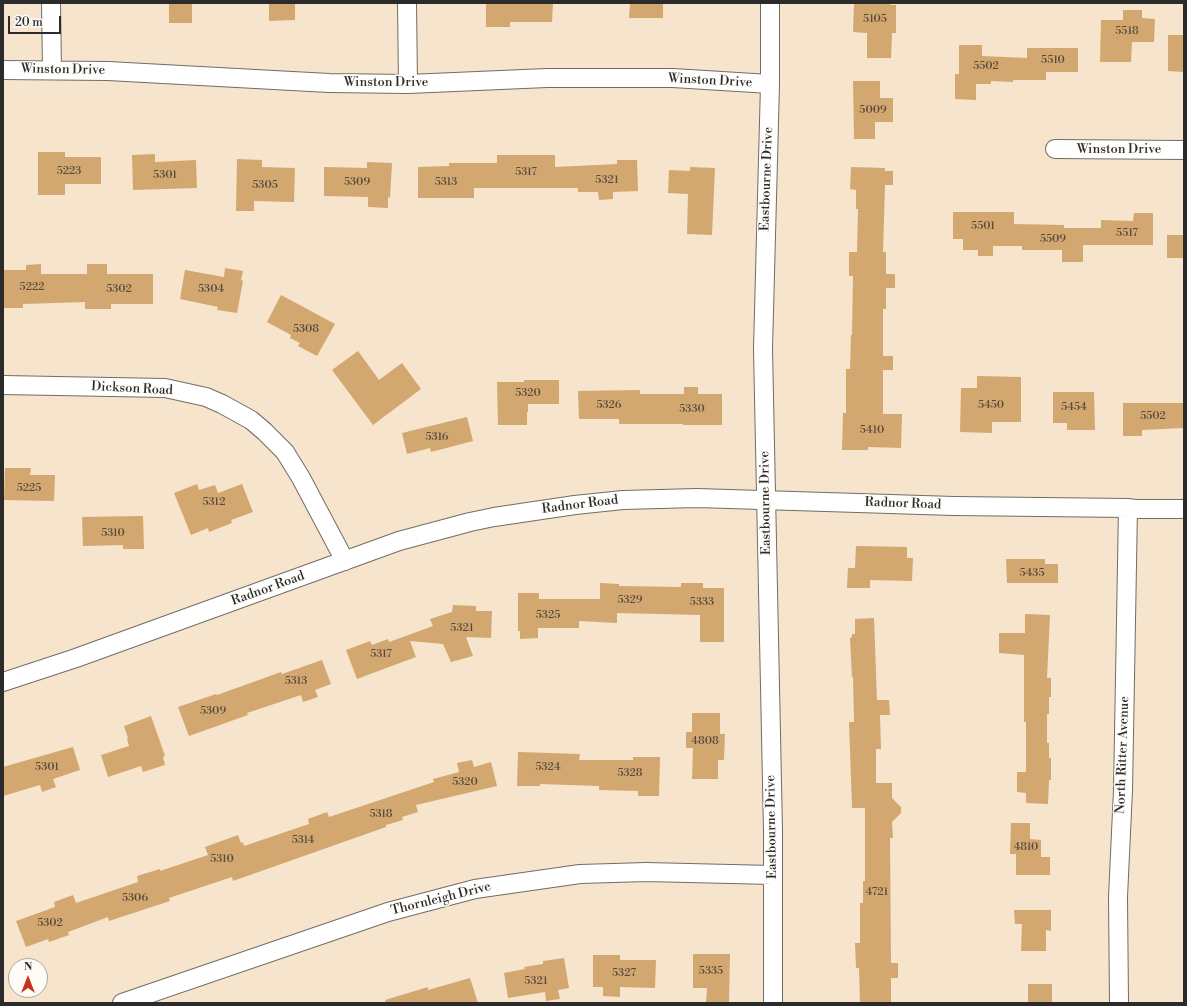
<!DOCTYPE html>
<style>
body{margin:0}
#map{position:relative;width:1187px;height:1006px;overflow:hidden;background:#f6e4cd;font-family:"Libre Bodoni",serif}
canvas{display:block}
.frame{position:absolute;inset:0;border:4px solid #2b2b2b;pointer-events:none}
.north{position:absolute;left:8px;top:958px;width:40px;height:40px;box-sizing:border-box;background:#fdfcf7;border:1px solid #a9a8a5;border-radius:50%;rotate:0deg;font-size:11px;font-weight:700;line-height:16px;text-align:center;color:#2b2b2b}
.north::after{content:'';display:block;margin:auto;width:14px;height:18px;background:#c8321e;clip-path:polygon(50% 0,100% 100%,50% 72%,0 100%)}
.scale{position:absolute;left:8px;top:16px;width:53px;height:18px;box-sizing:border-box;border:2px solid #2b2b2b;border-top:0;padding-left:5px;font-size:12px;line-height:14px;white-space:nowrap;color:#2b2b2b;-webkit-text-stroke:3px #fdfcf7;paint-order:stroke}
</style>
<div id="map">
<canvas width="1187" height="1006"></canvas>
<div class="frame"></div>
<div class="north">N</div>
<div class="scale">20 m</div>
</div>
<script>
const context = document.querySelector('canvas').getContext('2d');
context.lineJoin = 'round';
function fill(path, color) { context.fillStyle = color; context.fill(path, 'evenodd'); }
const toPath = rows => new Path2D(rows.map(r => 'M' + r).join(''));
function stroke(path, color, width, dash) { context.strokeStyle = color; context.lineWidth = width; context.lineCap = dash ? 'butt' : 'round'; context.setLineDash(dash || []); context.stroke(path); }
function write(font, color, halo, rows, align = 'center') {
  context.font = font + ' "Libre Bodoni",serif'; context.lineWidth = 3; context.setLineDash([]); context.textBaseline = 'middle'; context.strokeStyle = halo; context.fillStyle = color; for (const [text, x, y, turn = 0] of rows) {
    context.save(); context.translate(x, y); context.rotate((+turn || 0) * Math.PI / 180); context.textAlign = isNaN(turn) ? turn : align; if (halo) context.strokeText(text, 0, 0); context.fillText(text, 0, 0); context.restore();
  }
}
fill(toPath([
 [169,3,192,3,192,23,169,23],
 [269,3,295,3,295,20,269,21],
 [486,3,553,3,552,22,510,22,510,27,486,27],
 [630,3,663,3,663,18,629,18],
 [861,3,890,3,890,5,896,5,896,33,892,33,891,58,867,58,867,33,853,32,854,4,861,4],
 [1123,10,1142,10,1142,18,1155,19,1154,42,1132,42,1131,62,1100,62,1101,20,1123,20],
 [1168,35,1184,35,1184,72,1168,71],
 [959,45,982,45,982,56,1027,58,1027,48,1078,48,1078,72,1046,72,1046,80,1013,80,1013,82,991,81,991,84,976,84,976,100,955,99,955,74,959,74],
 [853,81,880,81,880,98,893,98,893,122,875,122,875,139,854,139],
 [38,152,65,152,65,157,101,157,101,184,65,184,65,195,38,195],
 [155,154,155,162,196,160,197,188,133,190,132,155],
 [497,155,555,155,555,167,617,164,617,160,637,160,638,191,613,192,613,199,599,200,598,192,578,192,578,188,474,188,474,198,418,198,418,167,449,166,449,163,497,163],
 [237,159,262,160,262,167,295,168,294,202,254,201,254,211,236,211],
 [367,162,392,163,390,198,388,197,388,208,368,207,368,197,324,196,324,167,367,168],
 [690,167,715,168,712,235,687,234,688,194,668,193,669,170,690,171],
 [851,167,885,168,885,171,893,171,893,185,885,185,883,252,886,252,886,274,895,274,895,288,886,288,886,309,883,309,883,356,893,356,893,370,883,370,883,414,902,414,901,448,868,447,868,450,842,450,843,413,846,413,846,369,850,369,851,335,852,335,853,276,849,276,849,252,857,252,858,209,856,209,856,190,850,189],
 [953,212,1014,212,1014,224,1064,225,1064,228,1101,228,1101,220,1133,221,1134,213,1153,213,1153,245,1083,245,1083,262,1062,262,1062,250,1022,250,1022,246,993,246,993,256,978,256,978,250,963,250,963,239,953,239],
 [1167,235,1184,235,1184,258,1167,258],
 [41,264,41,274,87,274,87,264,107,264,107,274,153,274,153,304,111,304,111,309,85,309,85,302,23,304,23,308,3,308,3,270,26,270,26,265],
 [225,268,243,271,241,280,243,281,237,313,217,310,218,307,180,299,185,270,224,277],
 [281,295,335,324,317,356,298,346,300,343,290,338,291,335,267,322],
 [358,351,379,380,402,363,421,389,373,425,332,370],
 [977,376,1021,377,1021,422,992,422,992,433,960,432,961,388,977,388],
 [524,380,559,380,559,404,528,404,528,412,527,412,527,425,498,425,497,382,524,382],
 [684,387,698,387,698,394,722,394,722,425,683,425,683,424,619,424,619,419,579,419,578,391,640,390,640,394,684,394],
 [1053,392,1094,392,1095,430,1067,430,1067,423,1053,423],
 [1123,403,1183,403,1183,428,1142,430,1142,436,1123,436],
 [467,417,473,441,431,452,430,448,407,454,402,433],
 [5,468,31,468,30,475,55,475,54,501,4,500],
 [197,484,199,490,215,485,218,493,242,484,253,512,231,520,232,523,209,532,208,528,191,535,174,493],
 [143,516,144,549,123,549,123,545,83,546,82,517],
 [856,546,907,547,907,558,913,558,912,581,870,580,870,588,847,588,848,568,855,568],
 [1006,559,1045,559,1045,564,1058,564,1058,583,1007,583],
 [600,583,619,584,619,586,681,587,681,583,703,583,703,588,724,588,724,642,700,642,700,615,617,613,617,623,579,621,579,628,538,628,538,638,520,639,520,631,518,631,518,593,539,593,539,599,600,599],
 [453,605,476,606,476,611,492,611,491,638,466,637,473,656,451,662,443,644,410,641,416,657,357,679,346,650,370,641,372,645,388,639,389,642,433,626,430,619,452,612],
 [1025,614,1050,615,1047,678,1051,678,1051,697,1049,697,1049,714,1047,714,1047,743,1049,743,1049,758,1051,758,1051,780,1049,780,1048,804,1026,803,1026,793,1017,792,1017,772,1026,772,1026,722,1024,722,1024,655,999,653,999,633,1025,633],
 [874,618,877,700,889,700,890,715,880,715,881,749,876,749,876,783,892,783,892,798,901,807,901,813,892,822,893,838,890,838,891,963,898,963,898,978,891,978,891,1002,860,1003,859,968,856,968,855,943,860,943,860,903,863,903,863,881,865,881,865,808,852,808,849,722,854,722,853,677,852,677,850,638,852,637,852,634,855,634,855,619],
 [322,660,331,684,315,690,318,697,303,702,301,695,247,713,248,715,189,736,178,707,216,694,217,695,281,672,282,674],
 [692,713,720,713,720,734,725,734,724,760,718,760,718,779,692,779,693,748,686,748,686,732,692,732],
 [151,716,165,756,163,757,165,765,143,772,141,766,108,777,101,755,129,746,127,739,128,738,124,726],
 [73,747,80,770,53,779,56,787,42,792,40,785,3,796,3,767],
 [518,752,580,754,579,760,633,760,633,757,660,757,659,796,638,796,638,791,599,790,599,786,540,784,540,786,517,786],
 [472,760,474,767,491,762,497,786,416,805,418,812,402,817,403,820,386,825,386,827,233,881,232,877,169,898,170,901,109,921,108,917,68,932,69,935,49,942,48,939,26,947,16,921,55,907,54,902,73,895,76,903,138,882,137,876,160,869,160,871,208,855,205,847,238,835,241,843,243,842,244,846,309,824,308,819,327,812,329,817,434,782,433,779,459,772,457,763],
 [1011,823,1030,823,1030,839,1041,840,1041,857,1050,857,1050,875,1016,875,1016,854,1010,854],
 [1014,910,1051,910,1051,931,1046,930,1046,951,1021,951,1022,924,1015,924],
 [693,954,730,954,729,1003,706,1003,707,988,693,988],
 [593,955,620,955,620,960,656,960,655,988,620,987,620,997,603,996,603,987,593,987],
 [564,958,569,988,558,990,560,999,546,1001,545,992,508,998,504,973,525,969,524,967,543,964,543,961],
 [470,978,478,1003,386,1003,385,1000,428,987,428,990],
 [1028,984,1052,984,1052,1003,1028,1003]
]), '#d3a770');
const minor = toPath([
 [51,3,52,70],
 [407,3,408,84],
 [770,3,770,84,763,349,773,831,773,1003],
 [3,70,108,71,329,83,408,84,547,78,673,78,770,84],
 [1055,149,1184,150],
 [3,385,165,388,206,397,222,404,251,420,264,431,285,452,301,478,345,561],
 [3,682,76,658,399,541,470,522,494,517,575,505,623,500,697,498,954,506,1128,508,1135,509,1184,509],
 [122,1003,388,912,475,889,580,874,646,872,773,875],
 [1119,1003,1118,897,1123,790,1128,508]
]);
stroke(minor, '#726c64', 20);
stroke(minor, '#fff', 18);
write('11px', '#554a3c', null, [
 ["5105",875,19],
 ["5518",1127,31],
 ["5510",1053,60],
 ["5502",986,66],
 ["5009",873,110],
 ["5223",69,171],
 ["5317",526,172],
 ["5301",165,175],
 ["5321",607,180],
 ["5309",357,182],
 ["5313",446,182],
 ["5305",265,185],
 ["5501",983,226],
 ["5517",1127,233],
 ["5509",1053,239],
 ["5222",32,287],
 ["5302",119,289],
 ["5304",211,289],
 ["5308",306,329],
 ["5320",528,393],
 ["5326",609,405],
 ["5450",991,405],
 ["5454",1074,407],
 ["5330",692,409],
 ["5502",1153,416],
 ["5410",872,430],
 ["5316",437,437],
 ["5225",29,488],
 ["5312",214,502],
 ["5310",113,533],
 ["5435",1032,573],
 ["5329",630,600],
 ["5333",702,602],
 ["5325",548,615],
 ["5321",462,628],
 ["5317",381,654],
 ["5313",296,681],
 ["5309",213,711],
 ["4808",705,741],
 ["5301",47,767],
 ["5324",548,767],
 ["5328",630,773],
 ["5320",465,782],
 ["5318",381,814],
 ["5314",303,840],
 ["4810",1026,847],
 ["5310",222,859],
 ["4721",877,892],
 ["5306",135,898],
 ["5302",50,923],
 ["5335",711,971],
 ["5327",624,973],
 ["5321",536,981]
]);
write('13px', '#2b2b2b', '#fdfcf7', [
 ["Winston Drive",63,70,1],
 ["Winston Drive",710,81,3],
 ["Winston Drive",386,83],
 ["Winston Drive",1119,150],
 ["Eastbourne Drive",767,179,-88],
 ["Dickson Road",132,389,3],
 ["Eastbourne Drive",766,503,-91],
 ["Radnor Road",903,504,2],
 ["Radnor Road",580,505,-7],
 ["Radnor Road",268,589,-20],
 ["North Ritter Avenue",1123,755,-88],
 ["Eastbourne Drive",772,827,-91],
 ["Thornleigh Drive",441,899,-14]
]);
</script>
